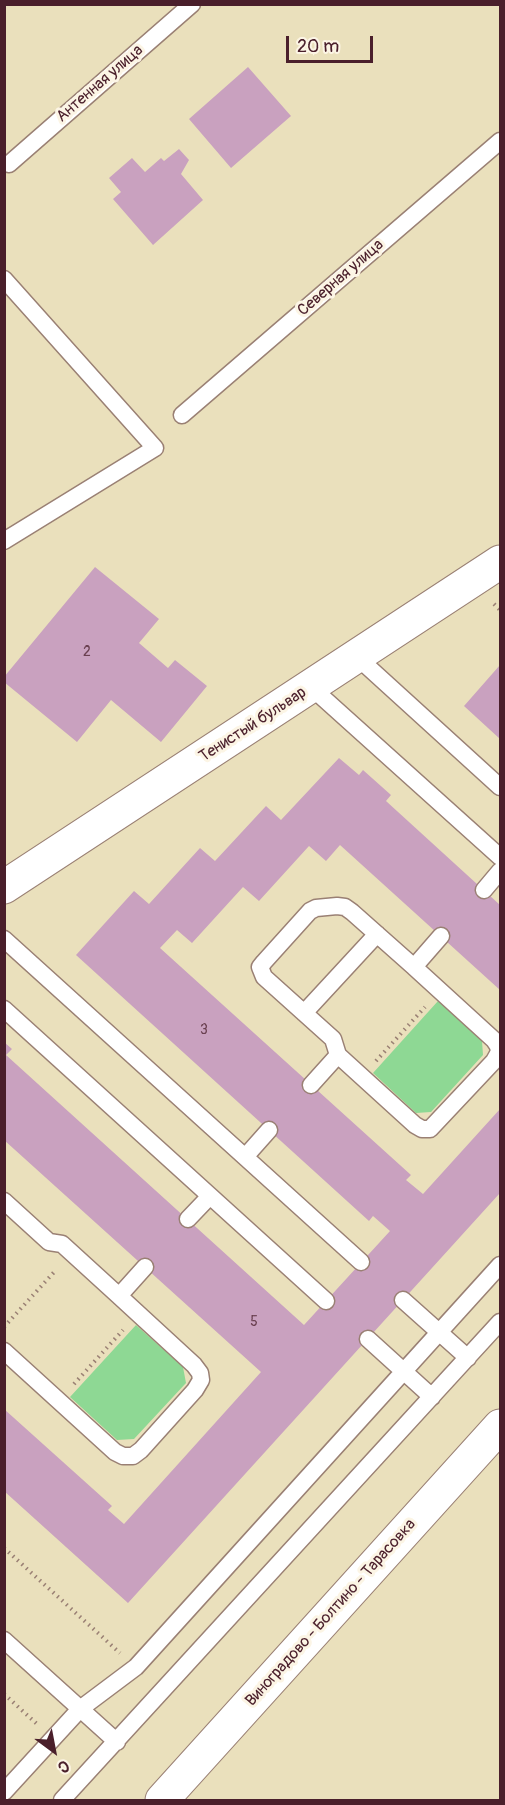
<!DOCTYPE html>
<meta charset="utf-8">
<style>
body{margin:0}
#map{position:relative;width:505px;height:1805px;overflow:hidden;background:#eae0bc;font-family:Pangolin,sans-serif}
canvas{display:block}
.frame{position:absolute;inset:0;border:6px solid #4a1f2b;pointer-events:none}
.north{position:absolute;left:24px;top:1721px;width:60px;height:60px;-webkit-text-stroke:4px #fcf5e5;paint-order:stroke;rotate:148deg;font-size:16px;font-weight:700;line-height:24px;text-align:center;color:#4a1f2b}
.north::after{content:'';display:block;margin:auto;width:21px;height:27px;background:#4a1f2b;clip-path:polygon(50% 0,100% 100%,50% 72%,0 100%)}
.scale{position:absolute;left:286px;top:36px;width:87px;height:27px;box-sizing:border-box;border:3px solid #4a1f2b;border-top:0;padding-left:8px;font-size:18px;line-height:21px;white-space:nowrap;color:#4a1f2b;-webkit-text-stroke:4px #fcf5e5;paint-order:stroke}
</style>
<div id="map">
<canvas width="505" height="1805"></canvas>
<div class="frame"></div>
<div class="north">С</div>
<div class="scale">20 m</div>
</div>
<script>
const context = document.querySelector('canvas').getContext('2d');
context.lineJoin = 'round';
function fill(path, color) { context.fillStyle = color; context.fill(path, 'evenodd'); }
const toPath = rows => new Path2D(rows.map(r => 'M' + r).join(''));
function stroke(path, color, width, dash) { context.strokeStyle = color; context.lineWidth = width; context.lineCap = dash ? 'butt' : 'round'; context.setLineDash(dash || []); context.stroke(path); }
function write(font, color, halo, rows, align = 'center') {
  context.font = font + ' Pangolin,sans-serif'; context.lineWidth = 6; context.setLineDash([]); context.textBaseline = 'middle'; context.strokeStyle = halo; context.fillStyle = color; for (const [text, x, y, turn = 0] of rows) {
    context.save(); context.translate(x, y); context.rotate((+turn || 0) * Math.PI / 180); context.textAlign = isNaN(turn) ? turn : align; if (halo) context.strokeText(text, 0, 0); context.fillText(text, 0, 0); context.restore();
  }
}
fill(toPath([
 [438,1001,482,1041,483,1055,431,1112,416,1113,373,1073],
 [136,1325,183,1367,186,1383,134,1439,117,1440,70,1397]
]), '#8ed894');
fill(toPath([
 [248,67,291,116,231,168,189,119],
 [179,149,189,160,181,174,203,200,153,245,113,199,121,192,109,178,132,158,145,172,161,158,164,161],
 [95,567,159,619,139,643,168,668,175,660,207,686,161,742,111,700,77,742,4,682,4,677],
 [500,665,500,739,464,706],
 [339,758,359,775,363,770,391,795,386,801,500,905,500,990,340,845,326,861,309,846,259,901,243,887,192,943,177,930,160,948,411,1175,406,1180,423,1194,500,1109,500,1193,128,1603,4,1491,4,1409,112,1506,108,1510,124,1524,261,1372,4,1140,4,1042,12,1049,6,1055,304,1325,390,1231,373,1216,369,1221,76,955,134,891,149,904,200,848,215,861,266,806,281,820]
]), '#c9a1bf');
const lane = toPath([
 [9,164,192,4],
 [4,279,155,448,4,541],
 [182,415,500,141],
 [356,656,500,787],
 [311,687,500,857],
 [484,890,500,871],
 [4,939,361,1262],
 [4,1009,326,1301],
 [304,1013,377,934],
 [338,1055,333,1039,264,977,260,967,264,962,310,911,316,908,337,906,345,907,352,912,414,967],
 [311,1085,338,1055,415,1125,422,1129,430,1129,494,1061,499,1052,498,1046,494,1040,414,967,441,936],
 [245,1157,269,1130],
 [4,1201,49,1242,62,1244,119,1296],
 [188,1219,210,1196],
 [403,1300,468,1358],
 [368,1339,432,1397],
 [4,1351,115,1452,123,1456,133,1456,141,1450,195,1390,201,1380,200,1373,194,1365,119,1296,145,1267],
 [4,1640,117,1742],
 [4,1792,80,1709,136,1667,500,1265],
 [62,1800,500,1322]
]);
const street = toPath([
 [4,887,500,562]
]);
const primary = toPath([
 [162,1800,500,1426]
]);
stroke(lane, '#9a8074', 19);
stroke(street, '#9a8074', 35);
stroke(primary, '#9a8074', 35);
stroke(toPath([
 [494,604,500,610],
 [376,1061,425,1007],
 [4,1327,56,1270],
 [74,1384,123,1330],
 [4,1548,120,1653],
 [4,1694,37,1724]
]), '#9a8074', 4, [1.5, 4.5]);
stroke(lane, '#fff', 16);
stroke(street, '#fff', 33);
stroke(primary, '#fff', 33);
write('14px', '#6a4050', null, [
 ["2",87,652],
 ["3",204,1030],
 ["5",254,1322]
]);
write('16px', '#4a1f2b', '#fcf5e5', [
 ["Антенная улица",100,84,-41],
 ["Северная улица",341,278,-41],
 ["Тенистый бульвар",253,725,-33],
 ["Виноградово - Болтино - Тарасовка",331,1613,-48]
]);
</script>
